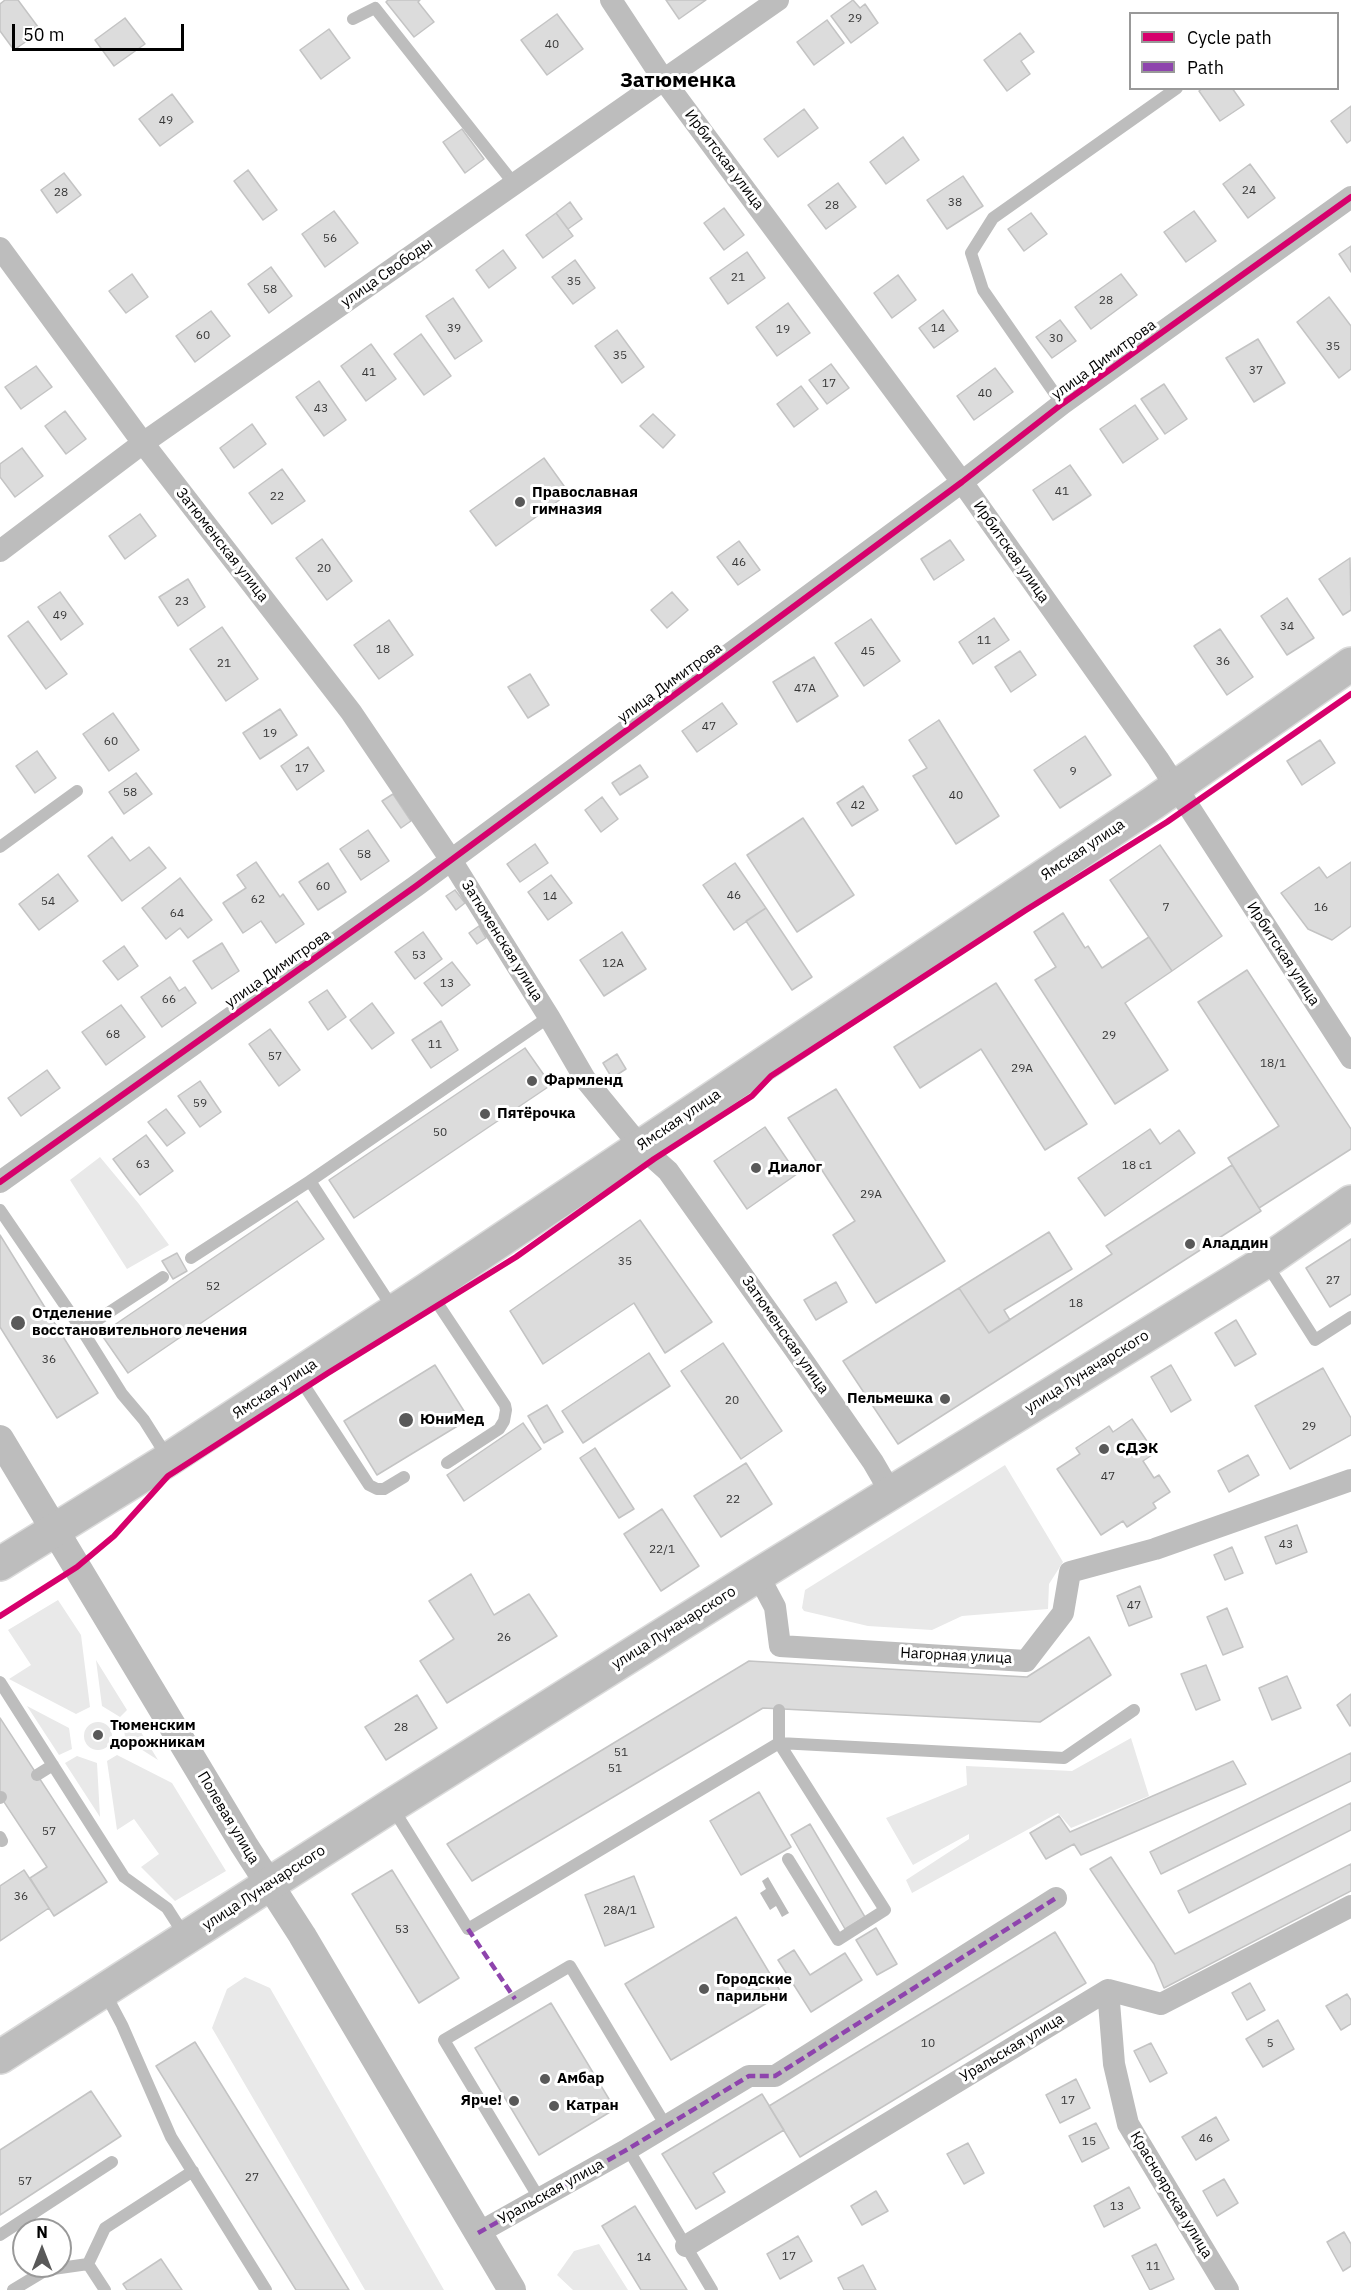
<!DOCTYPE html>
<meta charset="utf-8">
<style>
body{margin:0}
#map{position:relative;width:1351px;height:2290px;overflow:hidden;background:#fff;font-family:"IBM Plex Sans",sans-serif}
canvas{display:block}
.legend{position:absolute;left:1129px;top:12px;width:210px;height:78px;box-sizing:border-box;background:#fff;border:2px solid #999;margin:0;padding:8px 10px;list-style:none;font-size:18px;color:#000}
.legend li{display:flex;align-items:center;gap:12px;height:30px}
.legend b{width:30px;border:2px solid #999}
.north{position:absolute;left:12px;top:2218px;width:60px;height:60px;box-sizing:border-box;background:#fff;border:2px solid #999;border-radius:50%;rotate:0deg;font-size:16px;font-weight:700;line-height:24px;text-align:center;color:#000}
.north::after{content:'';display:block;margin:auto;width:21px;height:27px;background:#595959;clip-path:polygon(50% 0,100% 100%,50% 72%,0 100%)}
.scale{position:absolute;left:12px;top:24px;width:172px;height:27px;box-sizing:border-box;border:3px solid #000;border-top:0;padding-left:8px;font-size:18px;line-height:21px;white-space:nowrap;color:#000;-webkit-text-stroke:4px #fff;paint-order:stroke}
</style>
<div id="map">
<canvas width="1351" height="2290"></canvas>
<ul class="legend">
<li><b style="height:8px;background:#d6006c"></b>Cycle path</li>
<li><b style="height:8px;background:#8e44ad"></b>Path</li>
</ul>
<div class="north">N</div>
<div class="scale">50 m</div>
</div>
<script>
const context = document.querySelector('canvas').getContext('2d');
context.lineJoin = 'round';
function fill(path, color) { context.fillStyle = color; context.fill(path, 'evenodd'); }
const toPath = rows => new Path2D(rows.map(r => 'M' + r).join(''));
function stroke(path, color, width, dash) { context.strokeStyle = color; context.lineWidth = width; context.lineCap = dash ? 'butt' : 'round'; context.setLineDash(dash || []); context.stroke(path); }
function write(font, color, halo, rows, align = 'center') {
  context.font = font + ' "IBM Plex Sans",sans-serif'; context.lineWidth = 6; context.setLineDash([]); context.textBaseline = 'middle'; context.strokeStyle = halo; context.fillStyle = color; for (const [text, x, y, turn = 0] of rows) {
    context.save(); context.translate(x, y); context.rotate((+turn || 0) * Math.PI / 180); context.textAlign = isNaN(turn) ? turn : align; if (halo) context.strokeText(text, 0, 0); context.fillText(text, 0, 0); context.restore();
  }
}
fill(toPath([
 [100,1157,139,1204,169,1245,127,1269,70,1180],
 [1005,1465,1063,1562,1049,1584,1048,1609,962,1616,932,1630,868,1626,804,1611,802,1608,805,1590],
 [58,1600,81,1635,90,1707,76,1714,9,1679,31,1665,8,1630],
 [96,1660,127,1710,120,1717,102,1706],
 [27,1706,69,1728,72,1749,59,1755],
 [133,1719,158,1760,125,1739,124,1725],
 '84 1736a14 14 0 1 1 28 0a14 14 0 1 1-28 0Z',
 [1131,1738,1149,1796,1071,1828,1058,1813,912,1893,906,1880,969,1839,969,1834,913,1865,886,1818,967,1785,966,1766,1072,1771],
 [117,1755,172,1783,226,1871,175,1901,141,1867,159,1854,134,1819,117,1830,107,1761],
 [77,1756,97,1763,100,1817,65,1763],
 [245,1977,270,1988,444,2290,365,2290,212,2028,227,1989],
 [599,2244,628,2290,573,2290,557,2275,574,2251]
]), '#e9e9e9');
fill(toPath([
 [768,1877,789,1913,782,1917,776,1906,770,1910,760,1893,766,1889,762,1881]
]), '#bbb');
const building = toPath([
 [5,0,18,0,41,31,14,50,0,31,0,4,5,0],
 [388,0,420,0,418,2,434,22,414,37,386,2,388,0],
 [666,0,706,0,679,19,666,0],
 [853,0,860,8,865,4,878,23,851,43,831,16,853,0],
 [557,14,583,49,547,75,521,40,557,14],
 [125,18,145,44,114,66,95,40,125,18],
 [827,20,844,43,814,65,797,42,827,20],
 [329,29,350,58,321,79,300,50,329,29],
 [1020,33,1034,52,1021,61,1030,74,1007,91,984,60,1020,33],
 [1203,88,1232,88,1244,105,1220,121,1199,91,1203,88],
 [172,94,193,122,160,146,139,119,172,94],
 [1351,106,1351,140,1347,143,1331,121,1351,106],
 [804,109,818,128,778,157,764,139,804,109],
 [462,129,484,159,465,173,443,142,462,129],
 [903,137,919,160,886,184,870,162,903,137],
 [1250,164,1275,198,1248,218,1223,184,1250,164],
 [248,170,277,210,263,220,234,181,248,170],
 [64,173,81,195,57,213,41,190,64,173],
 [963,176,983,206,947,229,927,200,963,176],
 [838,183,856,207,826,229,808,205,838,183],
 [570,202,582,219,568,229,556,213,570,202],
 [724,208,744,235,724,250,704,223,724,208],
 [334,211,358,243,325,267,302,234,334,211],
 [1194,211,1216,241,1186,262,1164,232,1194,211],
 [556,213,573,236,543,258,526,235,556,213],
 [1031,213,1047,234,1024,251,1008,229,1031,213],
 [1351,246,1351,272,1339,254,1351,246],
 [503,250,516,268,489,288,476,270,503,250],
 [747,252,765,278,728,304,710,278,747,252],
 [575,260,595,288,573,304,552,277,575,260],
 [271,267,292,296,269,313,248,284,271,267],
 [132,274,148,297,126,313,109,291,132,274],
 [1121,274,1137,295,1091,329,1075,307,1121,274],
 [898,275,916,300,892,318,874,293,898,275],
 [1329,297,1351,326,1351,369,1339,378,1297,322,1329,297],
 [453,298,482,341,455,359,426,316,453,298],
 [788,303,810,333,777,356,756,327,788,303],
 [943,310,958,331,934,348,919,328,943,310],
 [211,311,230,336,195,362,176,336,211,311],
 [1060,320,1076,341,1052,358,1036,337,1060,320],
 [617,330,644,367,622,383,595,346,617,330],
 [421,334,451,376,424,395,394,354,421,334],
 [1258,339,1285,383,1254,402,1226,358,1258,339],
 [371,344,396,379,366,401,341,366,371,344],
 [831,364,849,388,827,404,809,380,831,364],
 [36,366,52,387,21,409,5,387,36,366],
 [995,368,1013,392,974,420,957,396,995,368],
 [319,381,346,420,324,436,296,397,319,381],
 [1164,384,1187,419,1165,434,1141,399,1164,384],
 [801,386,818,409,794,427,777,404,801,386],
 [1135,405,1158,439,1123,463,1100,429,1135,405],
 [65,411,86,439,66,454,45,426,65,411],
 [653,414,675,435,663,448,640,426,653,414],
 [252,424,266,444,234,468,220,448,252,424],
 [22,448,43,476,15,497,0,477,0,464,22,448],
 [544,458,569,493,496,546,470,511,544,458],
 [1070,465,1091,495,1053,520,1033,490,1070,465],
 [282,469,305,501,272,524,249,493,282,469],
 [140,514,156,536,125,559,109,536,140,514],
 [322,539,352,581,327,600,296,558,322,539],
 [950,540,964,560,934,580,921,559,950,540],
 [739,541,760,570,738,585,717,557,739,541],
 [1350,558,1351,610,1343,615,1319,579,1350,558],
 [188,579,205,607,178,626,159,597,188,579],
 [60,592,83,624,61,640,38,607,60,592],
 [672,592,688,610,667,628,651,610,672,592],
 [1287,598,1314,638,1287,655,1261,616,1287,598],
 [994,618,1009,640,973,664,959,642,994,618],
 [871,619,900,661,864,686,835,643,871,619],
 [389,620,413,655,379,679,354,645,389,620],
 [28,621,67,674,46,689,8,636,28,621],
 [222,627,258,679,226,701,190,649,222,627],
 [1220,629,1253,677,1227,695,1194,646,1220,629],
 [1020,651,1036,675,1011,692,995,667,1020,651],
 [814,657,838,696,797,722,773,682,814,657],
 [530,674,549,705,528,718,508,687,530,674],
 [722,703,737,724,697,752,682,731,722,703],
 [280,709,297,735,260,759,243,733,280,709],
 [113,713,139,750,109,771,83,734,113,713],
 [939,720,999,816,956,844,913,776,927,768,909,740,939,720],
 [1085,736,1111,775,1060,808,1034,770,1085,736],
 [1320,740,1335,763,1302,785,1287,761,1320,740],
 [308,747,324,771,297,790,281,766,308,747],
 [37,751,56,778,35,793,16,766,37,751],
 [640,765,648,777,620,795,612,783,640,765],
 [136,773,152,794,124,814,109,792,136,773],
 [863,786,878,810,852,826,837,803,863,786],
 [393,794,411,821,401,828,382,801,393,794],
 [602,797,618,819,601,832,585,810,602,797],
 [803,818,854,895,797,932,747,855,803,818],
 [368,830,389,861,361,880,340,849,368,830],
 [112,837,130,861,149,847,166,868,122,901,88,856,112,837],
 [535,844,548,863,520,882,507,864,535,844],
 [1160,845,1222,936,1172,971,1110,880,1160,845],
 [256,862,280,897,283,894,304,924,276,943,261,921,243,933,223,903,246,888,237,875,256,862],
 [1351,862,1351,926,1332,940,1308,929,1281,893,1319,867,1327,878,1351,862],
 [328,863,346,892,318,910,299,882,328,863],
 [735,863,766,908,734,930,703,885,735,863],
 [58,874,78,901,39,930,19,904,58,874],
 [551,875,572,903,548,920,528,892,551,875],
 [180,878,212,920,188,938,180,928,166,939,142,908,180,878],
 [455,890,465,903,456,910,446,896,455,890],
 [766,908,812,977,792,990,746,921,766,908],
 [1063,913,1085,948,1088,946,1102,968,1149,937,1172,971,1125,1003,1168,1070,1115,1104,1035,980,1056,967,1034,932,1063,913],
 [479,926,486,938,477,944,469,933,479,926],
 [423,932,442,959,415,979,395,952,423,932],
 [622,932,646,969,604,996,580,960,622,932],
 [222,943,239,971,212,989,193,961,222,943],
 [124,946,138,966,118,980,103,961,124,946],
 [452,962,470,985,442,1006,424,983,452,962],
 [1247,970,1351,1129,1351,1149,1259,1208,1228,1158,1279,1126,1198,1002,1247,970],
 [170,977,179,991,185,987,196,1003,162,1027,141,997,170,977],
 [996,983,1087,1124,1045,1150,981,1049,920,1088,894,1047,996,983],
 [327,990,346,1017,328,1030,309,1002,327,990],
 [372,1003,394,1033,372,1049,350,1020,372,1003],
 [121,1005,145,1037,106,1065,82,1032,121,1005],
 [441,1021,458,1050,431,1068,412,1040,441,1021],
 [270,1029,300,1070,279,1086,249,1044,270,1029],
 [525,1048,551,1085,354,1218,329,1180,525,1048],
 [617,1054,626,1069,612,1078,603,1063,617,1054],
 [47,1070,60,1088,21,1116,8,1098,47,1070],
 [200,1081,221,1112,200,1127,178,1096,200,1081],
 [836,1089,945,1261,876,1303,833,1235,855,1221,788,1118,836,1089],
 [166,1109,185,1133,167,1146,148,1122,166,1109],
 [765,1127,797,1174,747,1209,714,1161,765,1127],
 [1150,1129,1160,1144,1179,1130,1195,1153,1105,1216,1078,1178,1150,1129],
 [146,1135,173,1171,140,1195,113,1159,146,1135],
 [1232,1165,1261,1211,898,1444,843,1361,959,1288,989,1333,1112,1254,1106,1246,1232,1165],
 [297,1201,324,1239,128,1373,101,1334,297,1201],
 [640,1220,712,1322,665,1353,634,1303,543,1364,510,1311,640,1220],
 [1049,1232,1072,1269,1004,1310,1010,1320,989,1333,959,1288,1049,1232],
 [0,1235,98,1393,57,1418,0,1327,0,1235],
 [1351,1239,1351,1294,1330,1307,1306,1268,1351,1239],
 [177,1253,187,1271,173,1279,162,1261,177,1253],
 [836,1282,847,1302,816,1320,804,1300,836,1282],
 [1236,1320,1256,1354,1235,1366,1215,1333,1236,1320],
 [723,1343,782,1431,741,1459,681,1371,723,1343],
 [649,1353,670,1386,583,1443,562,1411,649,1353],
 [435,1365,469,1419,377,1475,344,1421,435,1365],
 [1171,1365,1191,1400,1171,1412,1151,1377,1171,1365],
 [1323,1368,1351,1418,1351,1435,1290,1469,1255,1406,1323,1368],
 [547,1405,563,1432,544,1443,528,1416,547,1405],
 [1132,1419,1155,1453,1143,1461,1154,1478,1159,1475,1170,1492,1153,1503,1156,1508,1127,1527,1123,1521,1101,1535,1057,1469,1080,1454,1076,1448,1109,1426,1113,1432,1132,1419],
 [523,1423,541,1449,464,1501,447,1475,523,1423],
 [595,1448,634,1509,619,1518,580,1458,595,1448],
 [1248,1455,1259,1475,1229,1492,1218,1471,1248,1455],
 [746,1463,772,1504,721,1537,694,1496,746,1463],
 [662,1509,699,1566,661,1591,624,1534,662,1509],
 [1297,1525,1307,1552,1276,1564,1265,1537,1297,1525],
 [1232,1547,1243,1573,1225,1580,1214,1555,1232,1547],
 [471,1574,494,1615,529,1594,557,1636,447,1703,420,1661,454,1639,429,1601,471,1574],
 [1140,1586,1152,1617,1129,1626,1117,1596,1140,1586],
 [1227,1608,1243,1647,1223,1655,1207,1617,1227,1608],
 [1089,1637,1111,1675,1040,1722,763,1708,472,1881,447,1844,749,1661,1027,1677,1089,1637],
 [1206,1665,1220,1700,1196,1710,1181,1674,1206,1665],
 [1287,1676,1301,1708,1272,1720,1259,1688,1287,1676],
 [1351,1694,1351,1725,1350,1726,1337,1705,1351,1694],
 [417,1695,437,1728,386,1760,365,1727,417,1695],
 [0,1718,107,1882,54,1916,30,1878,47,1867,0,1796,0,1718],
 [1351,1753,1351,1781,1161,1874,1150,1852,1351,1753],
 [1233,1761,1246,1784,1081,1855,1074,1844,1046,1859,1030,1833,1059,1816,1070,1832,1233,1761],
 [759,1792,791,1847,741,1875,710,1821,759,1792],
 [1351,1803,1351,1830,1189,1913,1178,1891,1351,1803],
 [810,1824,865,1917,845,1929,791,1835,810,1824],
 [1111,1857,1175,1954,1351,1864,1351,1891,1164,1988,1154,1964,1090,1869,1111,1857],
 [24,1870,49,1908,0,1941,0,1886,24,1870],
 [392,1870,459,1978,419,2003,352,1894,392,1870],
 [634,1876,654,1927,605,1946,585,1895,634,1876],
 [736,1917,782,1994,671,2060,625,1984,736,1917],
 [876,1928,897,1964,877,1975,856,1940,876,1928],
 [1055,1932,1086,1983,800,2157,769,2106,1055,1932],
 [794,1950,810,1975,845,1953,862,1980,811,2012,778,1960,794,1950],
 [1250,1983,1265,2010,1247,2020,1232,1993,1250,1983],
 [1347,1994,1351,2000,1351,2024,1341,2030,1326,2006,1347,1994],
 [551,2003,615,2109,539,2155,475,2048,551,2003],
 [1278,2020,1294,2049,1263,2067,1246,2039,1278,2020],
 [195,2042,349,2290,296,2290,156,2066,195,2042],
 [1151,2043,1167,2073,1150,2082,1134,2051,1151,2043],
 [1076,2079,1090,2108,1060,2123,1046,2095,1076,2079],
 [91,2091,121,2136,0,2215,0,2150,91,2091],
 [762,2094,784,2130,713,2173,725,2192,696,2209,662,2154,762,2094],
 [1216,2117,1229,2140,1196,2160,1182,2137,1216,2117],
 [1096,2123,1109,2148,1082,2162,1069,2136,1096,2123],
 [968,2143,984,2173,964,2184,947,2154,968,2143],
 [1224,2179,1238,2203,1217,2216,1203,2191,1224,2179],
 [1129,2187,1140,2208,1104,2227,1094,2206,1129,2187],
 [876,2191,888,2211,862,2225,851,2206,876,2191],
 [635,2206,687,2290,641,2290,602,2226,635,2206],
 [1344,2232,1351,2244,1351,2266,1343,2271,1327,2242,1344,2232],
 [798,2236,812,2261,780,2279,767,2254,798,2236],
 [1156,2244,1174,2279,1150,2290,1132,2256,1156,2244],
 [161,2259,182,2290,127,2290,123,2284,161,2259],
 [863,2265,876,2290,844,2290,838,2278,863,2265]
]);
fill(building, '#dcdcdc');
stroke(building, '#c4c4c4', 1.5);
const primary = toPath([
 [0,1564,169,1459,428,1289,1153,803,1351,664],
 [0,2057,391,1806,758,1575,1265,1262,1351,1202]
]);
stroke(primary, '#dbdbdb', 36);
stroke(toPath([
 [353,19,375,8,515,185],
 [1062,404,983,290,971,253,993,218,1177,88],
 [0,847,77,791],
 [310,1181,549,1017],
 [0,1210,82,1330,122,1394,144,1420,168,1458],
 [191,1258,310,1181,394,1310],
 [1266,1263,1315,1340,1351,1317],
 [428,1289,505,1405,506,1410,504,1421,499,1429,447,1463],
 [82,1330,163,1277],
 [298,1376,369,1485,377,1489,384,1489,404,1477],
 [0,1682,124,1877,167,1908,185,1936],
 [779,1710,779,1743,885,1910,838,1940,788,1859],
 [37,1775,53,1765],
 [0,1798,1,1797],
 [392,1807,468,1929,779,1743,1064,1758,1134,1710],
 [0,1837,2,1841],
 [104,1991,122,2025,171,2137,266,2290],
 [628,2149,712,2290],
 [539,2198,444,2040,570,1966,666,2126],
 [0,2235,112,2162],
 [13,2290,46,2270,88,2264],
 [105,2290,88,2264,105,2228,193,2171]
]), '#bdbdbd', 12);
stroke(toPath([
 [611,0,663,79,962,482,1158,759,1351,1058],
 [0,248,143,443,351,712,451,860,549,1017,585,1079,640,1146,668,1171,794,1348,873,1462,891,1493],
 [0,551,143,443,778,0],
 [0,1182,416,886,962,482,1062,404,1351,197],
 [758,1575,775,1607,780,1646,1026,1661,1063,1613,1070,1572,1155,1549,1351,1480],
 [1108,1990,1114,2064,1128,2124,1228,2290],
 [478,2233,628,2149,749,2076,775,2076,1056,1898],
 [686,2246,1108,1990,1161,2004,1351,1906]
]), '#bdbdbd', 22);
stroke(toPath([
 [0,1439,244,1845,302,1935,512,2290]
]), '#bdbdbd', 28);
stroke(primary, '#bdbdbd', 33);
stroke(toPath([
 [468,1929,515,1999],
 [478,2233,628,2149,749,2076,775,2076,1056,1898]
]), '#8e44ad', 4.5, [9, 4.5]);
stroke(toPath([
 [0,1182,416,886,962,482,1062,404,1351,197],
 [0,1616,77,1567,114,1536,168,1476,328,1373,516,1257,654,1159,752,1096,771,1076,1026,910,1167,822,1351,694]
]), '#d6006c', 6);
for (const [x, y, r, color] of [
 [520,502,6,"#595959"],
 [532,1081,6,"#595959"],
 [485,1114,6,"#595959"],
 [756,1168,6,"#595959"],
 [1190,1244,6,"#595959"],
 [18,1323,8,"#595959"],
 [945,1399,6,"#595959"],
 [406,1420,8,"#595959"],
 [1104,1449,6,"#595959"],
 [98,1735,6,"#595959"],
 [704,1989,6,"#595959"],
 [545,2079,6,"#595959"],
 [514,2101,6,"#595959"],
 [554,2106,6,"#595959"]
]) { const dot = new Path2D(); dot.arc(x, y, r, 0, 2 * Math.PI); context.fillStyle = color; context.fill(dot); stroke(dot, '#fff', 2); }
write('12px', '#373737', null, [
 ["29",855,19],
 ["40",552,45],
 ["49",166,121],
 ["24",1249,191],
 ["28",61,193],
 ["38",955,203],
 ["28",832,206],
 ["56",330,239],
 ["21",738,278],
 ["35",574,282],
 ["58",270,290],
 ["28",1106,301],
 ["39",454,329],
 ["14",938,329],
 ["19",783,330],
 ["60",203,336],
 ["30",1056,339],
 ["35",1333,347],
 ["35",620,356],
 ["37",1256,371],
 ["41",369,373],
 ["17",829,384],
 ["40",985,394],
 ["43",321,409],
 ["41",1062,492],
 ["22",277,497],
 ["46",739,563],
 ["20",324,569],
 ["23",182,602],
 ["49",60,616],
 ["34",1287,627],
 ["11",984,641],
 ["18",383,650],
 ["45",868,652],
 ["36",1223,662],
 ["21",224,664],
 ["47А",805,689],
 ["47",709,727],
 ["19",270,734],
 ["60",111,742],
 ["17",302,769],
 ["9",1073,772],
 ["58",130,793],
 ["40",956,796],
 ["42",858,806],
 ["58",364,855],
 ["60",323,887],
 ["46",734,896],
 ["14",550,897],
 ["62",258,900],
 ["54",48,902],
 ["7",1166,908],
 ["16",1321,908],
 ["64",177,914],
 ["53",419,956],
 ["12А",613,964],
 ["13",447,984],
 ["66",169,1000],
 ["68",113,1035],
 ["29",1109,1036],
 ["11",435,1045],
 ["57",275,1057],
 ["18/1",1273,1064],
 ["29А",1022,1069],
 ["59",200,1104],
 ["50",440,1133],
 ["63",143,1165],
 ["18 c1",1137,1166],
 ["29А",871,1195],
 ["35",625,1262],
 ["27",1333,1281],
 ["52",213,1287],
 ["18",1076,1304],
 ["36",49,1360],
 ["20",732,1401],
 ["29",1309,1427],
 ["47",1108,1477],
 ["22",733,1500],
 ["43",1286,1545],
 ["22/1",662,1550],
 ["47",1134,1606],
 ["26",504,1638],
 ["28",401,1728],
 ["51",621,1753],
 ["51",615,1769],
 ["57",49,1832],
 ["36",21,1897],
 ["28А/1",620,1911],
 ["53",402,1930],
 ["10",928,2044],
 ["5",1270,2044],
 ["17",1068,2101],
 ["46",1206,2139],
 ["15",1089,2142],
 ["27",252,2178],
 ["57",25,2182],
 ["13",1117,2207],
 ["17",789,2257],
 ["14",644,2258],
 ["11",1153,2267]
]);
write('15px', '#000', '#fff', [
 ["Ирбитская улица",724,160,53],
 ["улица Свободы",387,273,-35],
 ["улица Димитрова",1104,360,-36],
 ["Затюменская улица",222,545,52],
 ["Ирбитская улица",1011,552,55],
 ["улица Димитрова",670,683,-36],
 ["Ямская улица",1083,850,-34],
 ["Затюменская улица",502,941,58],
 ["Ирбитская улица",1283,954,57],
 ["улица Димитрова",278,969,-35],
 ["Ямская улица",679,1120,-34],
 ["Затюменская улица",785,1335,55],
 ["улица Луначарского",1087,1372,-32],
 ["Ямская улица",275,1389,-33],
 ["улица Луначарского",674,1628,-32],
 ["Нагорная улица",956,1656,3],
 ["Полевая улица",228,1818,59],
 ["улица Луначарского",264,1888,-33],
 ["Уральская улица",1012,2048,-31],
 ["Уральская улица",551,2192,-29],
 ["Красноярская улица",1171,2195,59]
]);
write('bold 15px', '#000', '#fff', [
 ["Православная",532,493],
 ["гимназия",532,510],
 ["Фармленд",544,1081],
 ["Пятёрочка",497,1114],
 ["Диалог",768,1168],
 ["Аладдин",1202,1244],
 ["Отделение",32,1314],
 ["восстановительного лечения",32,1331],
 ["Пельмешка",933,1399,"right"],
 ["ЮниМед",420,1420],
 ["СДЭК",1116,1449],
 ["Тюменским",110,1726],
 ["дорожникам",110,1743],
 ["Городские",716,1980],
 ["парильни",716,1997],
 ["Амбар",557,2079],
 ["Ярче!",502,2101,"right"],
 ["Катран",566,2106]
], 'left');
write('bold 21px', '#000', '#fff', [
 ["Затюменка",678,81]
]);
</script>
